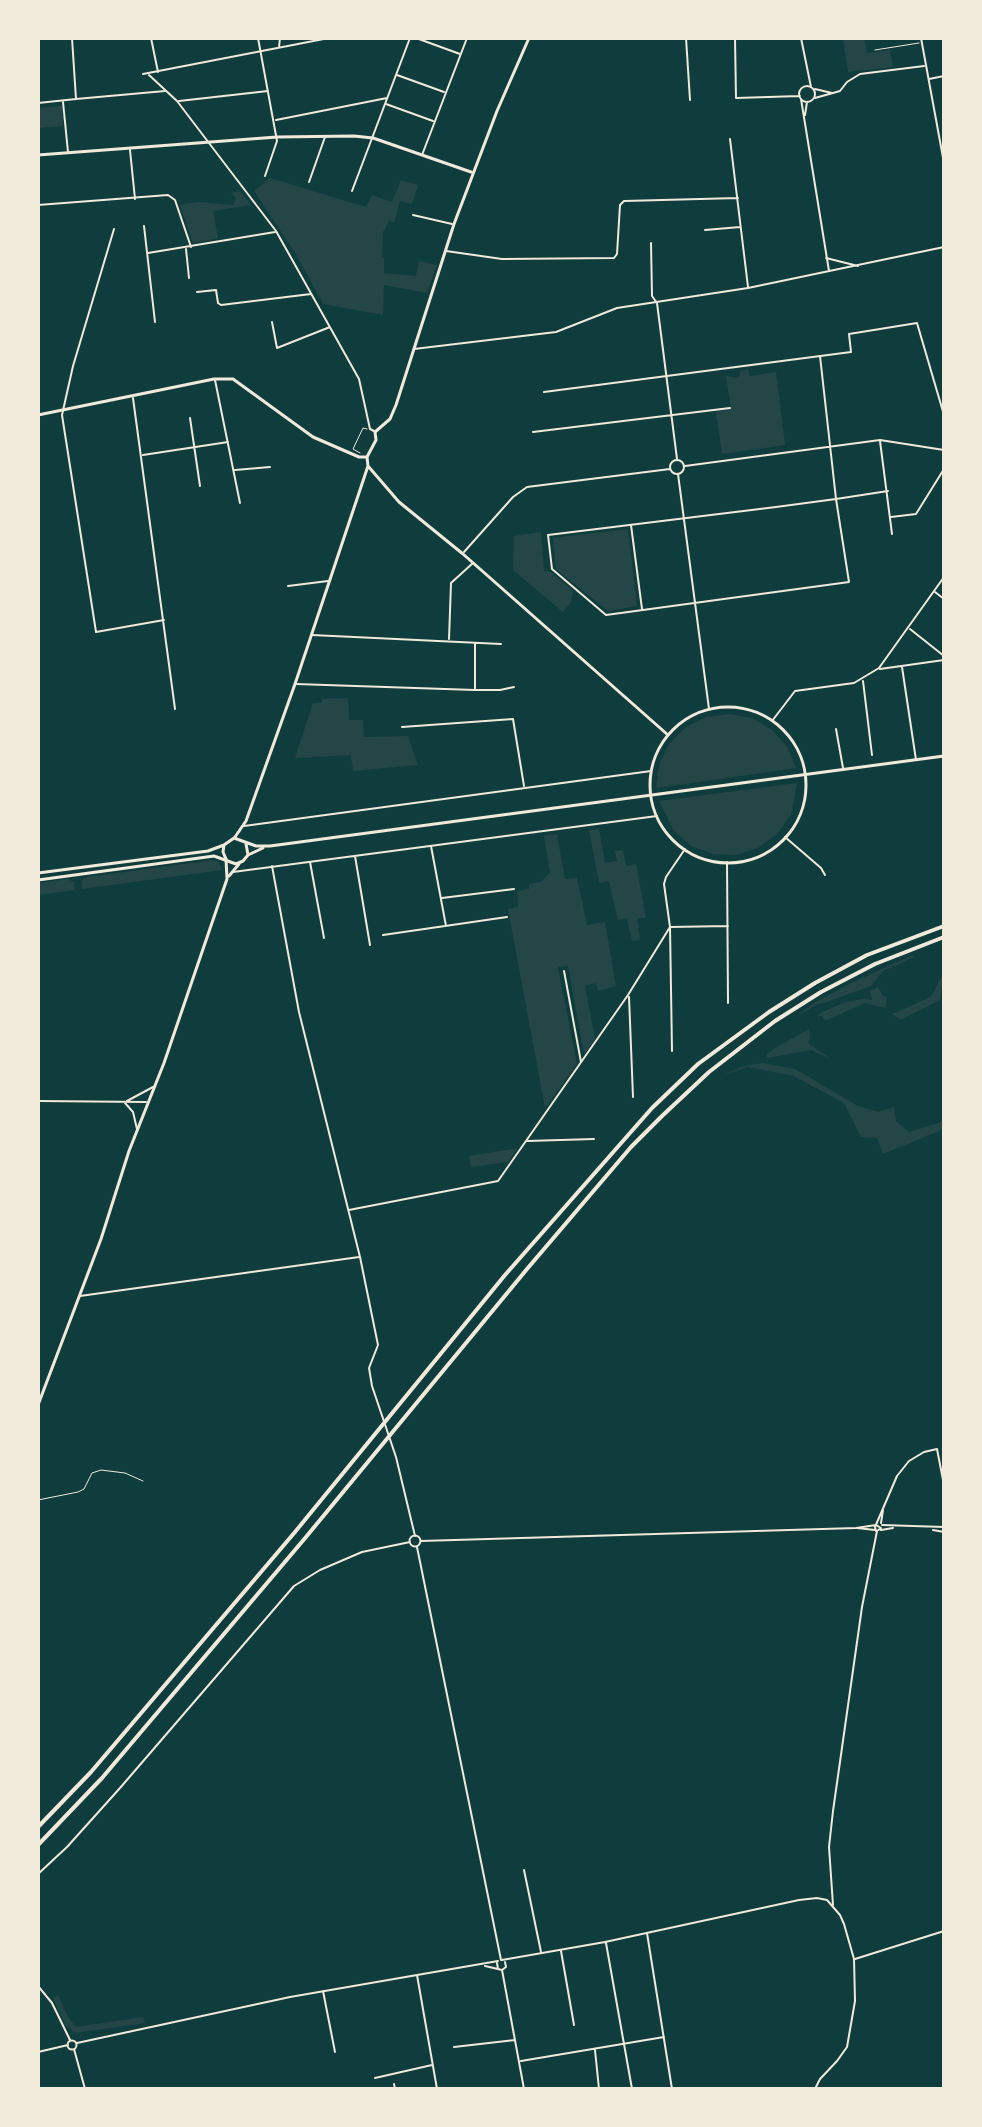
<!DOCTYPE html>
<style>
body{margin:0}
#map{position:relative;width:982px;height:2127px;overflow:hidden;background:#0f3d3e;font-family:"PT Sans Narrow",sans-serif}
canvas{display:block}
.frame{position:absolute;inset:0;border:40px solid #f1e9da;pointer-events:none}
</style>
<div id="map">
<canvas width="982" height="2127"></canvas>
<div class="frame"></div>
</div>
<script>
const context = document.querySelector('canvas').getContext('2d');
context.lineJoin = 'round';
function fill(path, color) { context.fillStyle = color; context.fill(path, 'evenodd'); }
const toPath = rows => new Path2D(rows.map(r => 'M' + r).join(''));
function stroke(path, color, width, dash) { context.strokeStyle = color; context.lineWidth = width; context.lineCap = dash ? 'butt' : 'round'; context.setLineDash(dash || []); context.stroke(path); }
fill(toPath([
 [843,38,864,38,867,53,890,50,893,67,848,72],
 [62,106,63,126,38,128,38,108],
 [270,178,366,207,372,195,392,202,401,180,418,185,412,204,400,201,394,223,389,221,383,232,382,258,384,258,384,273,416,276,419,261,437,265,427,293,384,285,383,315,323,304,296,254,254,191],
 [240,191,251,205,213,211,218,238,193,243,180,205,197,202,233,205,236,198,231,193],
 [748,369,750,376,776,372,785,445,722,454,716,412,731,409,726,376,739,378,740,371],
 [628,529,637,606,608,611,556,569,553,538],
 [541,532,544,571,551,572,573,591,571,602,563,612,513,570,514,536],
 [348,698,349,720,363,720,364,737,408,736,418,765,353,771,351,755,295,758,313,703,321,703,323,699],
 [730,714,752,718,772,730,788,748,796,768,656,788,659,765,669,744,686,727,706,717],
 [797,783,791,815,777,834,758,848,736,855,713,854,691,846,674,831,659,801],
 [599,829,605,863,617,861,615,851,623,850,626,866,636,864,646,918,637,918,640,940,632,941,627,918,618,920,609,881,599,883,589,830],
 [557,834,565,879,577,878,587,925,605,922,616,986,598,991,596,983,585,986,595,1039,584,1054,568,966,558,967,577,1064,545,1108,508,909,518,907,517,891,529,889,529,884,541,882,550,873,544,836],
 [213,860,219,862,222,870,82,889,82,880,87,877],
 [68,879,74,882,75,890,38,895,38,883],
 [913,955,915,957,912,958,883,971,871,986,824,1003,818,1004,797,1016,814,1003,853,982],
 [944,972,940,1000,901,1020,892,1014,931,997],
 [878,987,883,996,887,997,885,1008,865,1003,825,1021,822,1016,817,1016,822,1012,846,1002,862,999,872,1000,870,991],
 [809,1029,810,1038,808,1043,831,1059,811,1050,767,1058,766,1055,775,1048],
 [763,1063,795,1069,858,1106,878,1112,894,1107,896,1121,909,1132,944,1121,944,1129,883,1154,877,1138,861,1137,844,1103,794,1076,747,1067,721,1076,744,1066],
 [518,1148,508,1162,471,1167,469,1156],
 [58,1995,68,2017,76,2027,143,2017,145,2023,75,2033,66,2026,53,1998]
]), '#244646');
stroke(toPath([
 [875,50,919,43],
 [360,453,353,449,363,428,367,429],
 [38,1500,78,1492,84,1489,92,1473,101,1470,125,1473,143,1481]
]), '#f1e9da', 1);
stroke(toPath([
 [151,38,158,72],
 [258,38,277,141,265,176],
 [416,38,460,54],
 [686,38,690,100],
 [735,38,736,98,800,96],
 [801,38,811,87],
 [921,38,944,163],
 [279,47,280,38],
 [143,74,329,38],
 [149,75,177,101,276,231,359,379,370,429,374,431],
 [397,75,444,92],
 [929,79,944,76],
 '799 94a8 8 0 1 1 16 0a8 8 0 1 1-16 0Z',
 [815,89,832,93],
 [815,98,840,91,847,82,860,74,924,66],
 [76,99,165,91],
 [801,99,829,271],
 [179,101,268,91],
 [63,102,68,152],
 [38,103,76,99,72,38],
 [386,104,433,121],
 [805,115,807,102],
 [276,120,387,98],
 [730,139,748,287],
 [130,150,135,199],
 [422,155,467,38],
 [309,182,325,137],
 [352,191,410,38],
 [38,205,168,195,175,200,191,247],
 [413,215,452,224],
 [144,226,155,322],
 [114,229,73,366,62,415,96,632,164,620],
 [705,230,740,227],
 [651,243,652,296,657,303,677,459],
 [186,249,189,278],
 [446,251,502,259,614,258,617,254,620,205,624,201,738,198],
 [148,253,275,232],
 [826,258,858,266],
 [197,292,216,290,218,303,221,305,311,294],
 [272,322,277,348,330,327],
 [414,349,556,332,617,308,748,288,944,247],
 [820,356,836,499,849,582,606,615,552,569,548,535,776,507,836,499,888,491],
 [215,380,240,503],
 [544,392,851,352,849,334,917,323,944,415],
 [133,398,175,709],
 [190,418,200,486],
 [533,432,730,408],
 [880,441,892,534],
 [143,455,228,442],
 '670 467a7 7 0 1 1 14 0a7 7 0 1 1-14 0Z',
 [685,466,880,440,944,450],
 [235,470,270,467],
 [678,474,709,709],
 [891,517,916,514,944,469],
 [631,525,642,609],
 [464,552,513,497,527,487,670,469],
 [288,586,328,581],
 [935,592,944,599],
 [910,629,944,656],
 [312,635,501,644],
 [449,639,451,583,473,563],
 [475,643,475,689],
 [902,667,916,760],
 [880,669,944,660],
 [863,681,872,755],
 [296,684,475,690,500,690,514,687],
 [772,721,795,691,854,683,879,668,944,577],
 [402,727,513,719,524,786],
 [836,729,843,768],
 [244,826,651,771],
 [785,837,821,868,825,875],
 [431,846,446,926],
 [355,856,370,945],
 [310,862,324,938],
 [727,862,728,1003],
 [272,866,299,1012,360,1257,378,1345,369,1368,372,1386,396,1457,415,1536],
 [233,872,657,816],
 [442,898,514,889],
 [383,935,507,917],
 [564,971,581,1062],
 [629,997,633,1097],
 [672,1051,670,927,664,884,666,877,685,849],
 [38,1101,146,1102],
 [127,1101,153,1087],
 [125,1103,133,1112,137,1129],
 [527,1141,594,1139],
 [349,1210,498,1181,628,995,670,927,728,926],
 [80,1296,359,1257],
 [881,1523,883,1510],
 [882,1525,944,1527],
 [857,1528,875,1530],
 [881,1530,893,1528],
 [933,1530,944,1532],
 [876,1531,875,1527,897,1476,909,1461,924,1452,937,1449,944,1485],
 '409.5 1541a5.5 5.5 0 1 1 11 0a5.5 5.5 0 1 1-11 0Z',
 [421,1541,856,1528,876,1525],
 [417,1547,501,1960],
 [524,1870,541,1952],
 [38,1874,67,1847,120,1788,294,1586,320,1570,362,1552,410,1542],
 [833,1905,829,1847,833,1811,862,1607,877,1531,881,1528,876,1525],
 [647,1933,672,2089],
 [606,1943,632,2089],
 [561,1951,574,2025],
 [855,1959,944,1931],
 [502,1960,605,1942,799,1900,817,1898,827,1900,840,1915,844,1924,854,1959,855,2001,847,2047,837,2061,820,2079,815,2089],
 [505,1962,506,1967,502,1970,524,2089],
 [497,1963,498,1969,502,1970],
 [485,1966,498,1969],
 [417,1975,437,2089],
 [38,1986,52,2003,70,2040],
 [323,1991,335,2052],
 '67.5 2045a4.5 4.5 0 1 1 9 0a4.5 4.5 0 1 1-9 0Z',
 [77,2043,290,1997,498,1961],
 [454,2047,515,2040],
 [74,2049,85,2089],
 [595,2050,599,2089],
 [38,2052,68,2045],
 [521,2061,664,2037],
 [375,2078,432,2065],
 [394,2084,395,2089]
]), '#f1e9da', 2);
stroke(toPath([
 [38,155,277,137,354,136,373,138,471,172],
 [38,415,214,379,233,379,313,437,359,457,367,457],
 [367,457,376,440,375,432,390,419,396,405,454,224,497,111,529,38],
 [368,466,399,502,463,554,668,735],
 '650 785a78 78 0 1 1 156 0a78 78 0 1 1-156 0Z',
 [235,837,246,821,295,684,368,466,367,457],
 [229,876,239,864],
 [38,1405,101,1239,129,1151,164,1063,227,879,226,859]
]), '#f1e9da', 3);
stroke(toPath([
 [248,855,263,848],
 [226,859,223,852,224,845,234,838,256,846,270,846,944,756],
 [38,873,208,851,224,845],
 [38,880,214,856,236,864,243,861,248,855,246,844]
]), '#f1e9da', 3);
stroke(toPath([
 [38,1827,91,1772,295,1532,505,1275,652,1108,698,1064,769,1012,815,983,867,955,944,926],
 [38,1845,102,1778,306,1537,527,1269,631,1147,662,1116,709,1072,775,1021,821,992,875,964,944,937]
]), '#f1e9da', 4);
</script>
